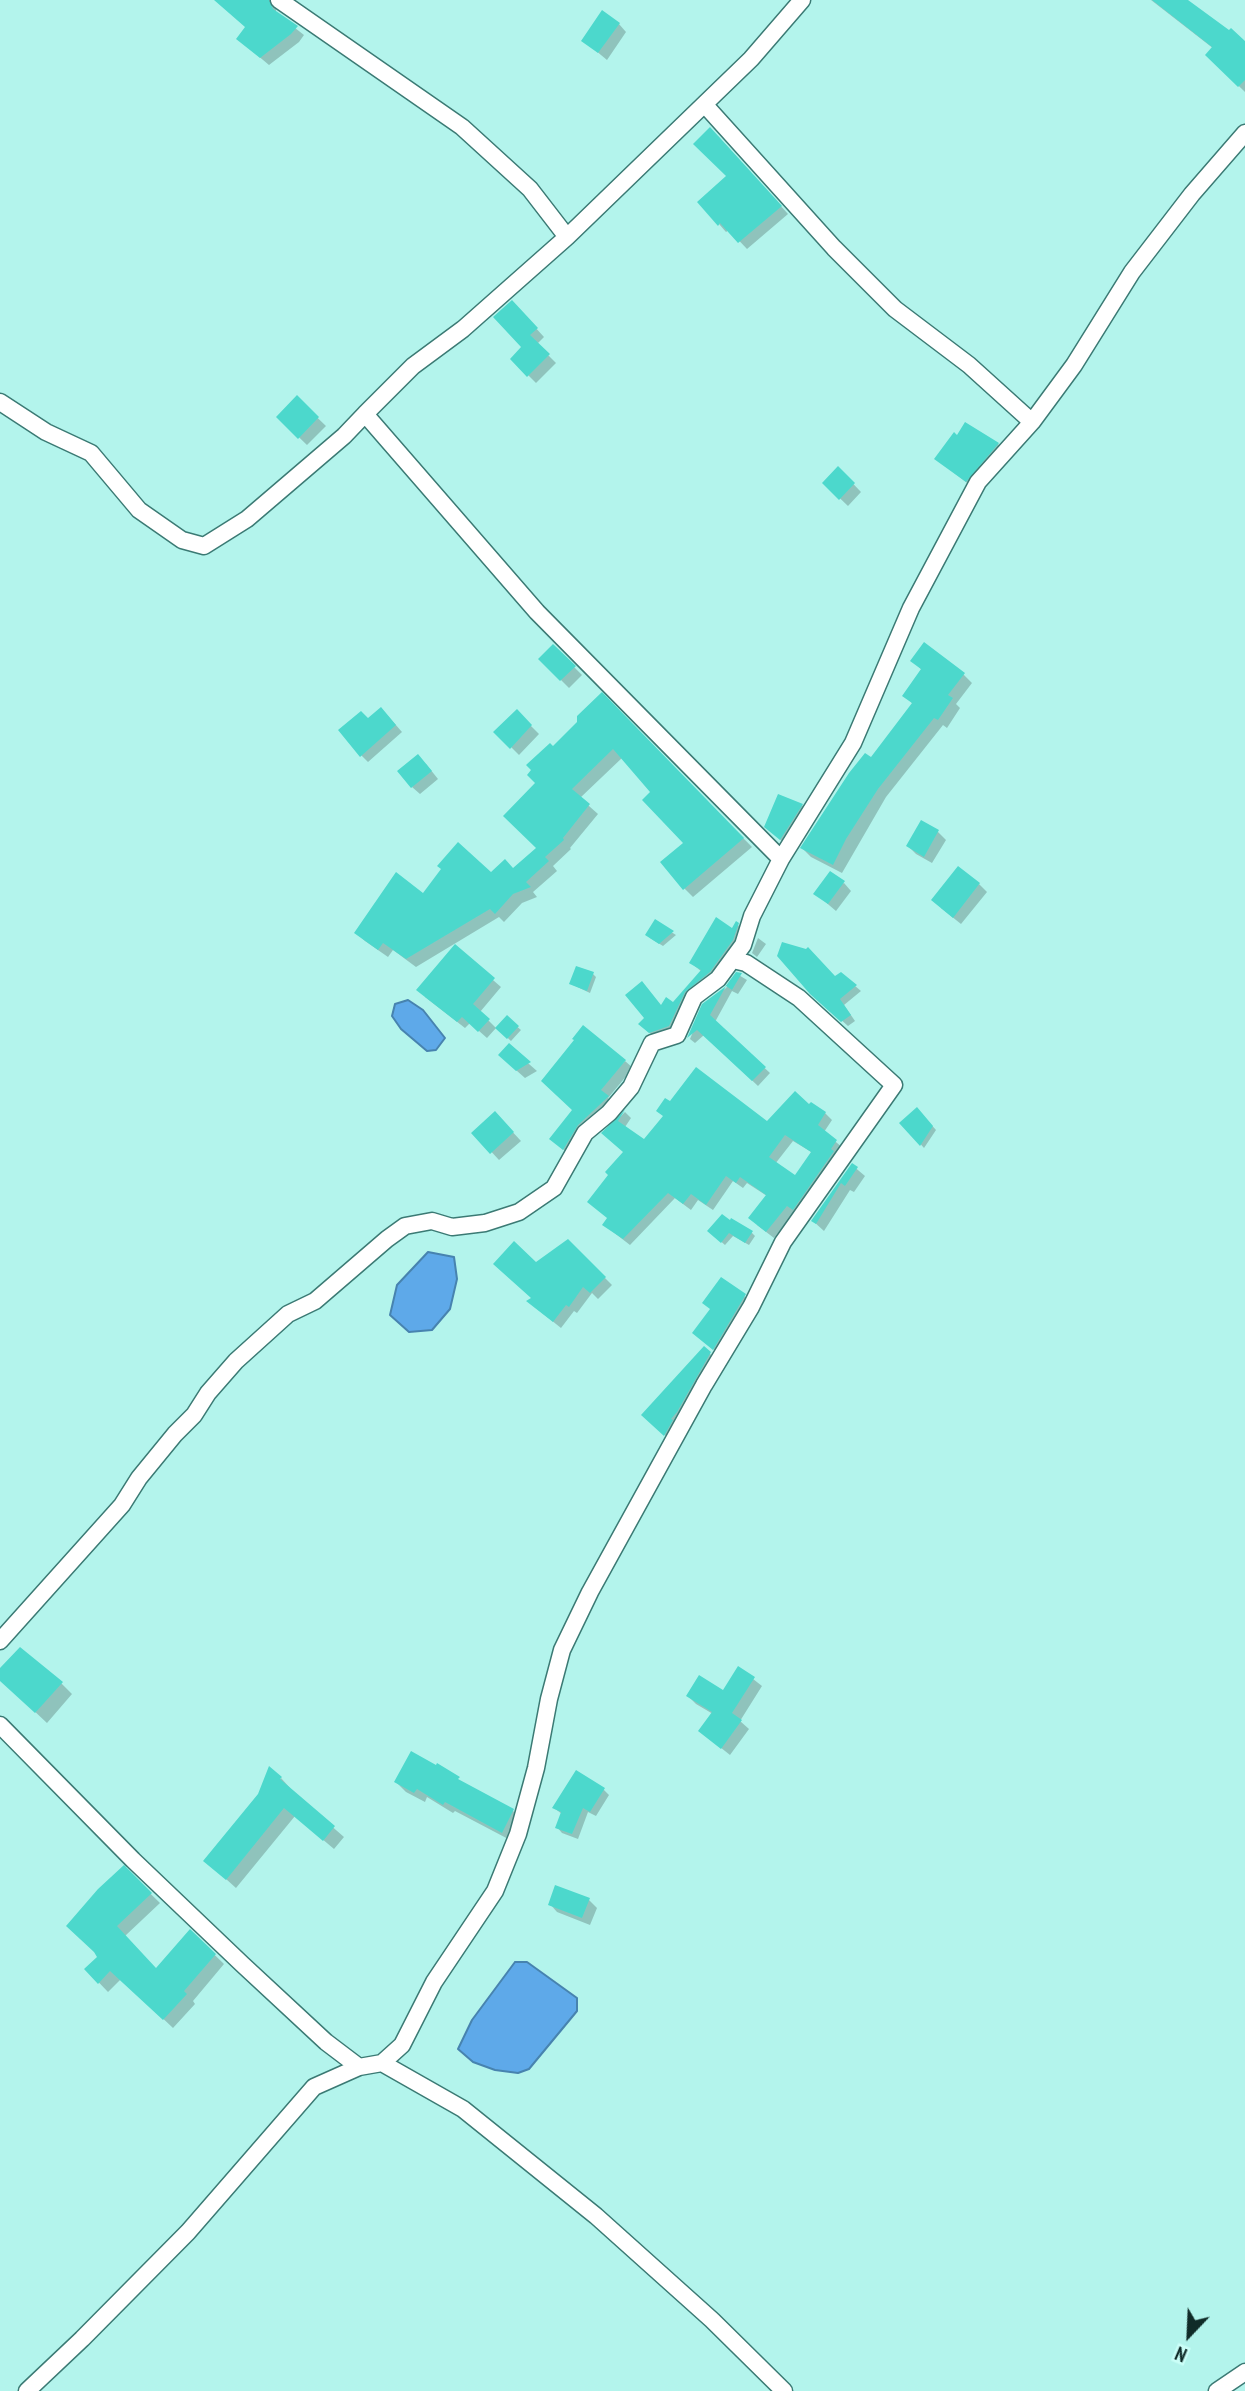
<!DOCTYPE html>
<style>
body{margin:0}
#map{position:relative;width:1245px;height:2391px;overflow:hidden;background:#b3f4ec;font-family:"PT Sans Narrow",sans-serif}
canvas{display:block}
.north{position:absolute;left:1154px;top:2300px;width:70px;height:70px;-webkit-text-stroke:5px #cbfff8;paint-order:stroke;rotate:203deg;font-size:19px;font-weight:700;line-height:28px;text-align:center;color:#102b28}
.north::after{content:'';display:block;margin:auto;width:24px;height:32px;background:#102b28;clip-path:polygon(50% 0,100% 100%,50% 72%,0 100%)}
</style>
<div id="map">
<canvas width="1245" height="2391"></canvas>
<div class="north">N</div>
</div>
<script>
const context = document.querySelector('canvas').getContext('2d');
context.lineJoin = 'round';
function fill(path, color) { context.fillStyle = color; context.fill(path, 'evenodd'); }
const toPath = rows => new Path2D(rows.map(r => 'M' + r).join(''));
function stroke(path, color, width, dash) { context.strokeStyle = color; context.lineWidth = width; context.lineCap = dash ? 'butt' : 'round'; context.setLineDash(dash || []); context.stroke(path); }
const water = toPath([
 [408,1000,423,1010,445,1038,436,1050,427,1051,401,1029,392,1016,395,1004,408,1000],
 [428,1252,454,1257,457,1279,450,1309,432,1330,409,1332,390,1315,397,1285,428,1252],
 [515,1962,527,1962,577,1998,577,2011,529,2069,518,2073,495,2070,473,2062,458,2049,472,2020,515,1962]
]);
fill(water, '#5ea9e9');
stroke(water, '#4783af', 2);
fill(toPath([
 [216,0,270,0,276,6,276,13,304,35,299,42,269,65,238,39,247,28],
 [1151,0,1186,0,1245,44,1245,92,1207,55,1214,49],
 [619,24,626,32,607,60,583,40],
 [718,136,788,214,747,249,729,230,726,232,719,224,729,176],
 [512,302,544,337,537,344,556,363,536,383,512,359,524,348],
 [297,398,326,426,307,445,278,417],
 [966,425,998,444,1006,452,975,489,936,459,958,438],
 [838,468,861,492,848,506,824,483],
 [553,646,582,675,569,688,540,659],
 [912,661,963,674,972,683,956,704,960,708,947,728,943,725,886,797,842,873,811,857,802,848,913,704,905,696,922,670],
 [602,695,752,847,693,897,684,888,686,844,653,792,623,757,580,798,598,814,570,848,571,849,553,866,557,871,533,892,537,897,522,903,504,922,499,917,416,967,393,950,388,957,365,941,356,933,423,895,491,874,513,870,538,848,537,783,552,748,579,723],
 [517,712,539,734,519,755,496,732],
 [388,716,402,732,368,762,361,755],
 [426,764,438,779,420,794,412,787],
 [802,805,814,817,793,851,766,827],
 [921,822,938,832,946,840,932,863,916,854,908,846],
 [844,883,851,891,836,911,816,894],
 [979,884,987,892,961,924,941,908],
 [655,922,676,935,663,946,650,938],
 [737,924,744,931,676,1032,657,1038,647,1031,662,1007,673,1004,702,972,691,963,732,931],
 [758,938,766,944,757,957,752,953],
 [455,947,501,987,480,1012,496,1028,487,1038,470,1023,465,1028,425,997],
 [806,951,835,978,841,974,861,991,844,1005,855,1021,848,1026,811,993],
 [593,974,596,977,590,993,571,984],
 [737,974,747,980,738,994,732,991,715,1022,770,1073,758,1086,704,1035,695,1043,690,1039,704,1005,726,988],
 [507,1018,521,1030,511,1041,497,1028],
 [509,1046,529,1064,537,1071,525,1078,508,1063],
 [625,1061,633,1068,608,1098,615,1105,571,1156,551,1139],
 [809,1107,825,1113,832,1120,824,1132,843,1148,800,1215,794,1212,774,1238,757,1225,767,1196,747,1183,743,1188,733,1181,713,1210,698,1200,691,1210,675,1198,630,1245,604,1225,608,1218,625,1153,604,1133,625,1112,631,1118,625,1127,644,1141,768,1124],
 [793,1141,813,1153,796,1177,775,1164],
 [917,1109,936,1130,924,1148,902,1123],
 [495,1113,521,1141,499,1160,474,1133],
 [852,1165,865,1176,854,1192,850,1190,824,1231,813,1221],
 [709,1231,751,1232,755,1236,749,1245,733,1236,725,1245],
 [568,1241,612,1285,598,1299,592,1293,577,1313,574,1311,561,1328,536,1308,534,1299,536,1264],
 [744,1296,751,1302,720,1355,701,1339],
 [704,1349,716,1359,670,1440,644,1415],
 [739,1668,762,1686,740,1721,749,1729,730,1755,700,1731,713,1714,696,1704,688,1696,723,1692],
 [0,1670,61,1683,72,1694,47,1723,0,1679],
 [412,1754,513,1811,523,1821,512,1841,455,1811,453,1813,427,1797,425,1802,406,1792,396,1782],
 [281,1778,290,1788,289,1789,344,1837,334,1849,295,1816,236,1888,206,1861],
 [603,1789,609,1795,596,1816,588,1812,578,1839,562,1833,557,1827,562,1814,554,1808],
 [124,1868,160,1903,125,1936,157,1970,190,1931,224,1964,193,2001,195,2004,173,2028,121,1979,108,1992,86,1969,99,1957],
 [589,1900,597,1908,590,1925,557,1912,550,1904]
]), '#0003');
fill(toPath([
 [214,0,269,0,273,9,298,26,291,34,260,58,236,39,245,27],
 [1152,0,1188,0,1229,30,1231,28,1245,41,1245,80,1238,87,1205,55,1212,47],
 [602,10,620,23,598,53,581,41],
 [710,127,782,206,738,243,720,223,718,226,697,202,726,176,693,144],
 [512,300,538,328,530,335,550,354,527,377,510,359,521,347,493,317],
 [297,395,319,417,298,439,276,417],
 [965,422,999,443,966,482,934,459,954,432,957,435],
 [838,466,855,483,839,500,822,483],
 [924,642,965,673,948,695,953,698,938,720,934,718,878,789,846,839,833,865,800,848,849,773,865,753,871,757,912,703,902,696,921,669,910,661],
 [553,644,576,666,560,681,538,659],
 [602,692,744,838,683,890,660,862,683,843,642,800,650,792,613,749,572,789,590,804,563,838,564,840,545,857,549,861,526,882,531,887,513,894,495,914,490,909,406,959,383,943,378,950,354,933,396,872,423,893,441,869,437,866,458,842,491,872,505,859,513,868,536,848,503,816,535,783,527,775,531,770,526,765,550,743,553,746,577,722,577,716],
 [381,707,396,725,360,757,338,730,361,711,368,718],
 [517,709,532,725,510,749,493,732],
 [418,754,432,771,411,788,397,771],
 [778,794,803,804,780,840,764,827],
 [921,820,939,830,924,857,906,846],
 [958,866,980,883,953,918,931,900],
 [830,871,845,881,828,904,813,894],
 [716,917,732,928,736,921,739,923,733,940,710,972,685,992,669,1026,649,1033,638,1024,644,1018,625,995,642,981,661,1005,666,997,673,1002,701,970,689,963],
 [655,919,674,931,659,944,645,935],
 [782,942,806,949,808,947,835,976,841,972,857,985,840,999,851,1015,841,1022,810,994,777,956],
 [455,944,495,978,473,1004,490,1019,478,1032,462,1017,457,1022,416,990],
 [576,966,594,972,587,991,569,984],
 [736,972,742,973,732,990,726,986,710,1015,766,1067,752,1081,697,1030,687,1038,702,1004,725,987],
 [507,1015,519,1026,507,1039,495,1028],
 [583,1025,626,1060,601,1090,609,1096,578,1125,563,1150,549,1139,572,1110,541,1081,574,1040,572,1039],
 [509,1043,531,1062,516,1071,498,1055],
 [696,1067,767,1121,795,1091,809,1104,811,1102,826,1112,818,1125,837,1140,831,1149,834,1151,793,1210,787,1206,766,1232,748,1218,766,1195,740,1177,736,1183,726,1176,706,1205,691,1194,683,1204,668,1193,623,1239,602,1225,607,1218,587,1202,608,1175,605,1172,623,1152,601,1133,625,1110,618,1121,644,1139,663,1116,656,1111,665,1098,670,1101],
 [785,1135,811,1152,795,1175,769,1157],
 [917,1107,933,1126,920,1146,899,1123],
 [495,1111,514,1132,490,1154,471,1133],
 [852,1163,858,1167,845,1186,841,1183,816,1224,811,1221],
 [722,1214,730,1220,731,1218,753,1231,745,1243,729,1233,721,1243,707,1231],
 [568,1239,606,1277,590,1293,583,1287,569,1307,566,1305,553,1322,526,1301,531,1298,493,1264,514,1241,536,1262],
 [721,1277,746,1294,713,1350,692,1333,710,1309,702,1303],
 [704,1346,711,1352,677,1412,671,1419,673,1420,664,1436,641,1415],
 [20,1647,63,1682,35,1713,0,1681,0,1668],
 [738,1666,755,1677,732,1713,742,1720,721,1749,698,1731,712,1712,686,1696,699,1675,723,1690],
 [411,1751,436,1765,437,1763,460,1777,458,1779,514,1809,502,1833,445,1802,443,1805,417,1789,414,1793,394,1782],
 [269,1766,282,1777,280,1779,335,1826,323,1841,284,1808,226,1880,203,1861,258,1794],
 [576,1770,605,1788,590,1812,583,1808,572,1834,555,1828,561,1812,552,1808],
 [124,1865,152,1893,117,1926,156,1968,190,1929,216,1954,184,1991,187,1994,163,2020,110,1971,98,1984,84,1969,97,1957,94,1952,66,1926,98,1889],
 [555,1885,590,1898,582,1918,548,1905]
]), '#4cd8cc');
const minor = toPath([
 [279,0,462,127,530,189,567,237],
 [802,0,751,59,567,237,463,329,413,366,365,414,537,612,781,859,853,743,911,608,978,482,1032,422,1074,365,1132,272,1192,194,1245,133],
 [705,105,834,248,895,309,969,365,1032,422],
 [0,402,46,432,91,453,139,510,182,540,204,546,247,519,344,436,365,414],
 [0,1641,122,1505,139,1478,175,1434,194,1415,208,1393,236,1361,288,1314,315,1301,387,1239,405,1226,432,1221,452,1227,485,1223,519,1212,554,1188,585,1133,609,1113,631,1087,652,1043,677,1035,694,997,718,979,743,945,752,916,781,859],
 [0,1725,133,1860,242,1964,326,2042,359,2067],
 [382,2063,402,2045,434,1982,495,1891,518,1834,536,1768,549,1699,562,1650,590,1592,704,1385,751,1307,783,1242,894,1085,799,998,746,963,733,960],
 [27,2391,82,2339,188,2232,314,2087,359,2067,382,2063,463,2109,596,2216,712,2320,784,2391],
 [1217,2391,1245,2372]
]);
stroke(minor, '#3b7a74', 19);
stroke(minor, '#fff', 16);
</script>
